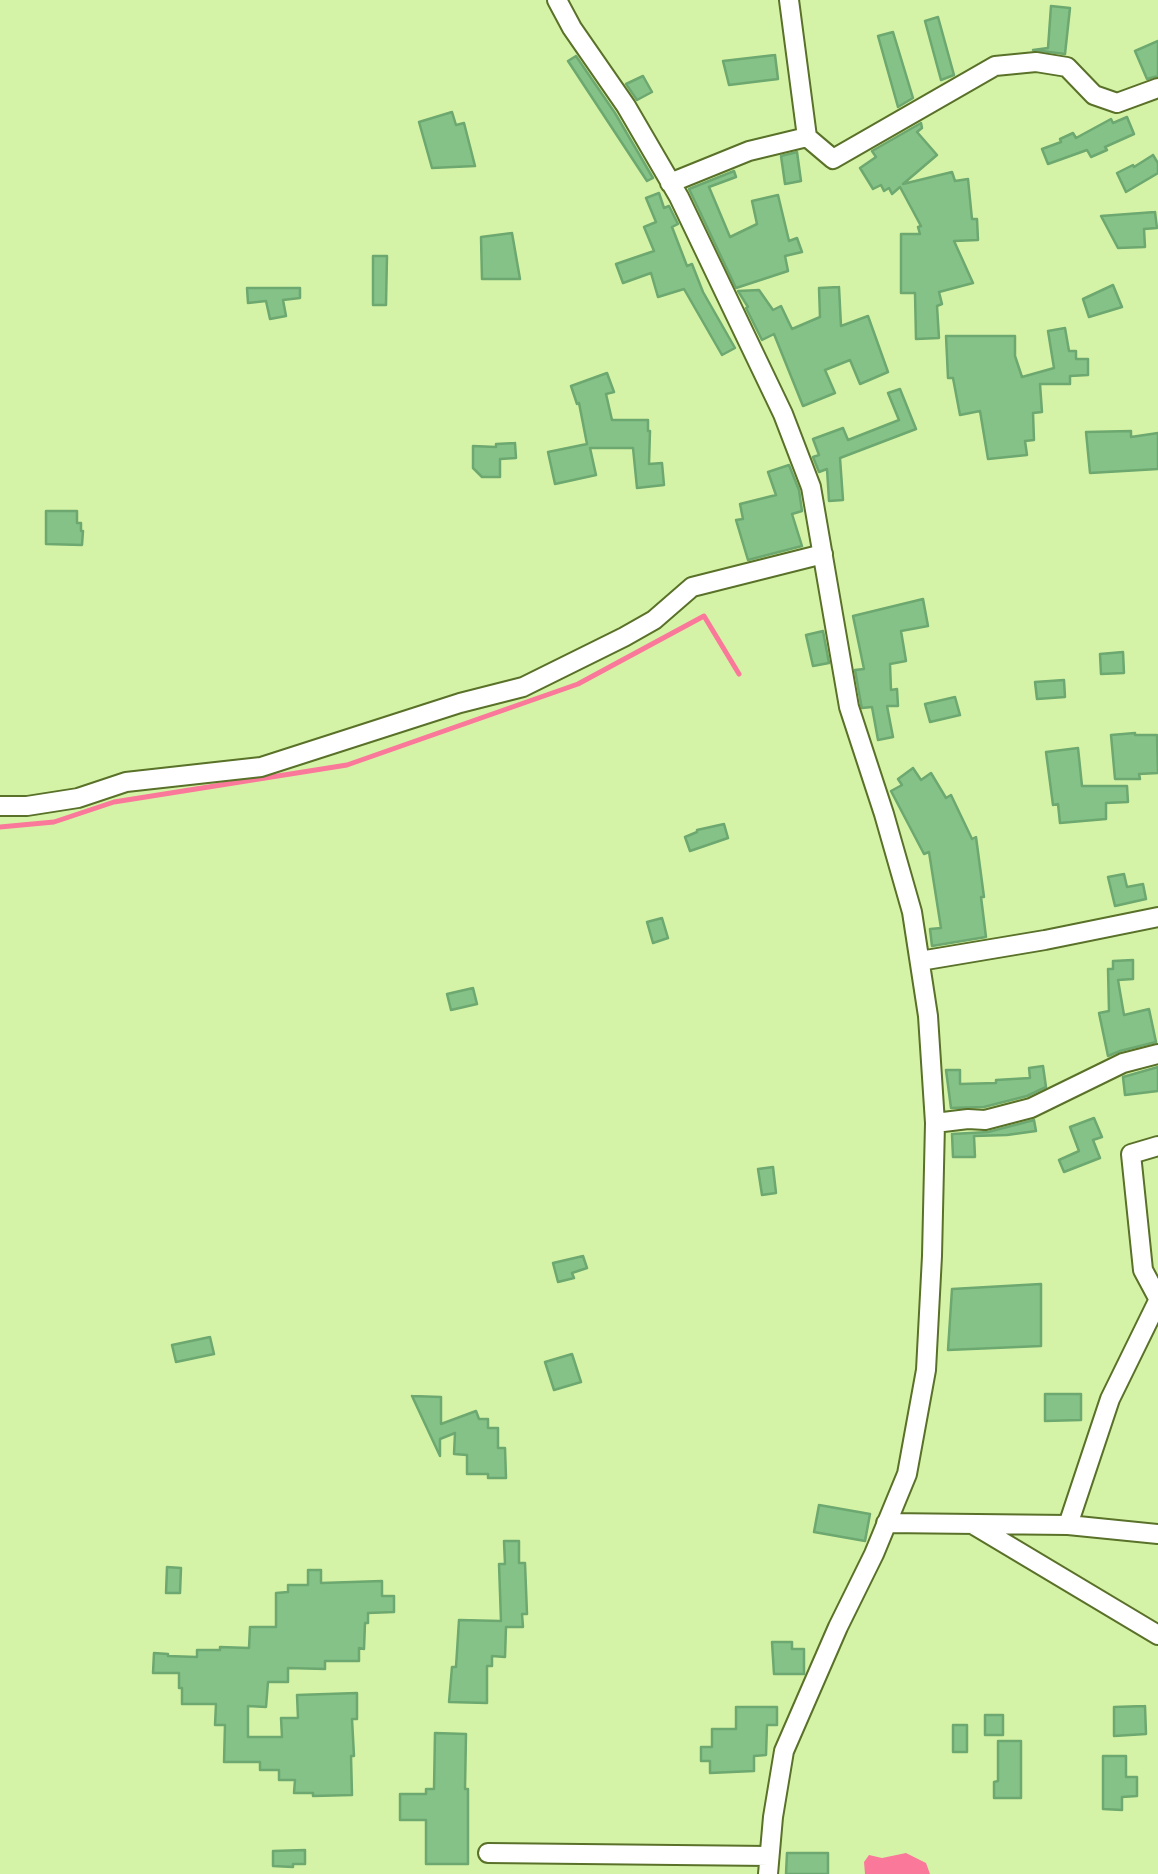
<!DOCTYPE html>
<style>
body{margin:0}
canvas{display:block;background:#d5f3a6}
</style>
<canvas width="1158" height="1874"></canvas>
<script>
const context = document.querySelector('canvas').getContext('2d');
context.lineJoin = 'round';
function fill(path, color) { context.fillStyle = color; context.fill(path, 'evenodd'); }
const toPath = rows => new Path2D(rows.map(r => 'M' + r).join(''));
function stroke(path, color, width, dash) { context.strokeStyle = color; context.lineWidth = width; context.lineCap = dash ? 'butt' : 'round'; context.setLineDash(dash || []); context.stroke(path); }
fill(toPath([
 [906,1853,926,1863,930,1874,865,1874,864,1862,869,1855,882,1858]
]), '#fa799a');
stroke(toPath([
 [0,827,54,822,114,802,347,765,578,684,704,616,739,674]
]), '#fa799a', 5);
const building = toPath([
 [1051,6,1070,8,1065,54,1033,50,1048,48,1051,6],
 [938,17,954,75,941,80,925,21,938,17],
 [893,32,913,98,898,107,878,36,893,32],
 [1158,41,1158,76,1147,79,1135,51,1158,41],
 [775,55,778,79,729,85,723,61,775,55],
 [576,56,615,113,653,178,647,181,568,61,576,56],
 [643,76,652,92,637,100,626,84,643,76],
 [452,112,456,125,464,123,475,166,432,168,419,122,452,112],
 [1127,117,1134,134,1105,147,1107,150,1091,157,1087,150,1048,164,1042,149,1061,142,1060,139,1073,133,1076,138,1111,119,1113,123,1127,117],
 [921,123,922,128,917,132,937,155,903,184,952,172,955,181,968,179,972,219,977,219,978,240,954,241,973,283,939,292,942,304,937,306,939,338,916,339,915,293,901,293,901,234,920,234,918,227,921,226,900,187,892,194,889,188,884,191,881,185,873,189,860,168,876,157,872,151,921,123],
 [797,152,801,181,785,184,781,156,797,152],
 [1153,155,1158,163,1158,173,1126,192,1117,173,1133,165,1134,167,1153,155],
 [734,171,736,177,709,187,730,237,757,224,752,201,778,195,789,241,797,238,802,252,785,256,788,271,736,288,689,189,734,171],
 [659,193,664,208,669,206,678,224,672,227,687,266,692,264,703,292,735,348,722,355,684,289,658,297,651,273,623,283,616,264,654,251,644,227,656,222,646,198,659,193],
 [1155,212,1157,228,1144,229,1145,247,1118,248,1101,216,1155,212],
 [512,233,520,279,482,279,481,237,512,233],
 [373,256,387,256,386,305,373,305,373,256],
 [1113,285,1122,307,1089,317,1083,299,1113,285],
 [839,287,841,326,868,316,888,372,860,384,850,360,825,370,835,393,803,406,774,334,762,340,746,308,748,307,738,291,759,290,773,310,781,306,792,329,820,317,819,288,839,287],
 [247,288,300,288,300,298,283,300,286,316,270,319,266,301,248,303,247,288],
 [1065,328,1069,351,1076,351,1076,359,1088,359,1088,375,1070,376,1070,384,1040,384,1042,412,1033,413,1034,440,1025,441,1027,455,988,459,980,411,960,415,953,378,948,378,946,336,1015,336,1015,356,1022,377,1054,368,1048,331,1065,328],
 [607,373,614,392,606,394,612,420,648,420,648,431,650,431,649,464,662,463,664,485,637,488,633,448,590,448,596,475,555,484,548,452,587,444,579,403,577,404,571,386,607,373],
 [900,389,916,429,840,458,843,500,829,501,827,469,819,472,813,457,819,455,813,439,843,428,848,440,899,420,888,393,900,389],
 [1131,431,1131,437,1158,433,1158,469,1090,473,1086,432,1131,431],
 [515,443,516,458,500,459,500,477,482,477,473,468,473,446,496,447,496,444,515,443],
 [789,465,799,490,802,511,792,514,802,546,748,560,736,520,743,519,740,504,776,495,768,472,789,465],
 [46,511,77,511,77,523,81,523,81,531,83,531,82,545,46,544,46,511],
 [923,599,928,626,901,631,906,661,890,664,891,690,897,689,898,706,887,706,893,737,878,740,872,707,862,708,861,704,855,670,864,669,853,616,923,599],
 [823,631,829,663,813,666,806,635,823,631],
 [1123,652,1124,673,1101,674,1100,654,1123,652],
 [1064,680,1065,697,1037,699,1035,682,1064,680],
 [955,697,960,715,930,722,925,704,955,697],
 [1135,733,1135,735,1157,735,1158,773,1139,774,1140,779,1115,779,1111,735,1135,733],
 [1078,748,1082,786,1127,786,1128,802,1106,803,1106,819,1060,823,1058,804,1053,805,1046,752,1078,748],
 [913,768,921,780,931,773,946,798,951,795,972,839,976,837,984,897,981,897,986,937,932,946,930,929,941,928,929,852,924,854,891,791,902,785,898,779,913,768],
 [724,824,728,838,690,851,685,837,697,832,697,830,724,824],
 [1124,874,1127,887,1143,884,1146,899,1115,906,1108,877,1124,874],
 [662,918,668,938,653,943,647,922,662,918],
 [1133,960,1133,979,1118,980,1124,1015,1149,1009,1156,1042,1120,1051,1108,1056,1099,1013,1109,1011,1108,969,1113,969,1113,961,1133,960],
 [473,988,477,1004,451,1010,447,994,473,988],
 [1043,1066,1046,1087,1027,1096,984,1107,951,1108,946,1070,960,1070,960,1084,996,1083,996,1080,1030,1078,1029,1068,1043,1066],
 [1158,1067,1158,1091,1125,1095,1123,1077,1158,1067],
 [1094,1118,1102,1137,1093,1140,1100,1158,1064,1172,1059,1160,1079,1151,1070,1127,1094,1118],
 [1034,1120,1036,1131,1007,1135,974,1136,975,1157,953,1157,952,1134,988,1132,1034,1120],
 [773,1167,776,1193,762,1195,758,1169,773,1167],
 [583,1256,587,1268,572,1273,574,1278,558,1282,553,1263,583,1256],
 [1041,1284,1041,1346,948,1350,952,1289,1041,1284],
 [210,1337,214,1354,176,1362,172,1345,210,1337],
 [572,1354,581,1382,554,1390,545,1362,572,1354],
 [1045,1394,1081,1394,1081,1420,1045,1421,1045,1394],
 [412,1396,441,1397,441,1424,476,1411,479,1419,488,1419,488,1428,498,1428,498,1448,505,1448,506,1478,488,1478,488,1474,467,1474,467,1455,454,1454,455,1433,440,1439,440,1456,412,1396],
 [819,1505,870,1514,865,1541,814,1532,819,1505],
 [504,1541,519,1541,519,1563,525,1563,527,1614,522,1614,523,1627,506,1627,505,1657,492,1656,492,1666,487,1666,487,1703,449,1702,452,1667,456,1667,459,1620,501,1621,499,1564,505,1564,504,1541],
 [167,1567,181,1568,180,1593,166,1593,167,1567],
 [308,1570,321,1570,321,1583,382,1581,382,1596,394,1596,394,1612,368,1613,368,1623,365,1623,364,1649,359,1648,359,1661,325,1661,325,1669,288,1668,288,1682,268,1682,266,1707,248,1706,248,1737,282,1737,281,1718,298,1718,297,1695,357,1693,357,1719,352,1719,354,1756,351,1756,352,1795,313,1796,313,1793,294,1793,295,1780,279,1780,279,1770,260,1770,260,1762,224,1762,225,1725,215,1725,216,1704,182,1704,182,1688,179,1688,179,1673,153,1673,154,1653,168,1654,168,1656,197,1657,197,1650,220,1650,220,1647,249,1648,250,1627,276,1627,276,1593,288,1592,288,1585,308,1585,308,1570],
 [772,1642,792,1642,792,1649,804,1649,804,1674,774,1674,772,1642],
 [1145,1706,1146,1734,1114,1736,1114,1707,1145,1706],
 [736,1707,777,1707,777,1725,767,1725,766,1755,754,1756,754,1771,710,1773,710,1761,701,1761,701,1747,712,1747,712,1729,736,1729,736,1707],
 [985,1715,1003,1715,1003,1735,985,1735,985,1715],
 [953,1725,967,1725,967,1752,953,1752,953,1725],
 [435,1733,466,1734,465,1789,468,1789,468,1864,426,1864,426,1820,400,1820,400,1794,426,1794,426,1789,434,1789,435,1733],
 [998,1741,1021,1741,1021,1798,994,1798,994,1782,998,1781,998,1741],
 [1103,1756,1126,1756,1126,1777,1137,1777,1137,1796,1122,1797,1122,1810,1103,1809,1103,1756],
 [305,1850,305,1864,293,1864,293,1867,273,1866,273,1851,305,1850],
 [787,1853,828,1853,828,1874,786,1874,787,1853]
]);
fill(building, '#85c288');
stroke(building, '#6ca86f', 2.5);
const street = toPath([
 [557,0,572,28,626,106,679,197,783,414,811,487,849,707,884,814,912,912,928,1016,935,1123,932,1256,926,1370,907,1474,874,1554,838,1627,784,1751,773,1817,768,1874],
 [789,0,807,137],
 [670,183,749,151,807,137,833,159,995,66,1036,62,1067,67,1094,95,1117,103,1158,88],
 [0,806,27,806,78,798,126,782,261,767,460,703,523,687,624,637,654,620,692,587,823,554],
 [920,961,1045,940,1158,917],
 [935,1123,968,1119,985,1120,1031,1108,1123,1063,1158,1054],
 [1158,1146,1131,1154,1143,1270,1158,1298],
 [886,1523,1068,1525,1158,1534],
 [974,1525,1158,1635],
 [1068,1525,1110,1399,1158,1301],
 [488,1853,769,1856]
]);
stroke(street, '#597129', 22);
stroke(street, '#fff', 18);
</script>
